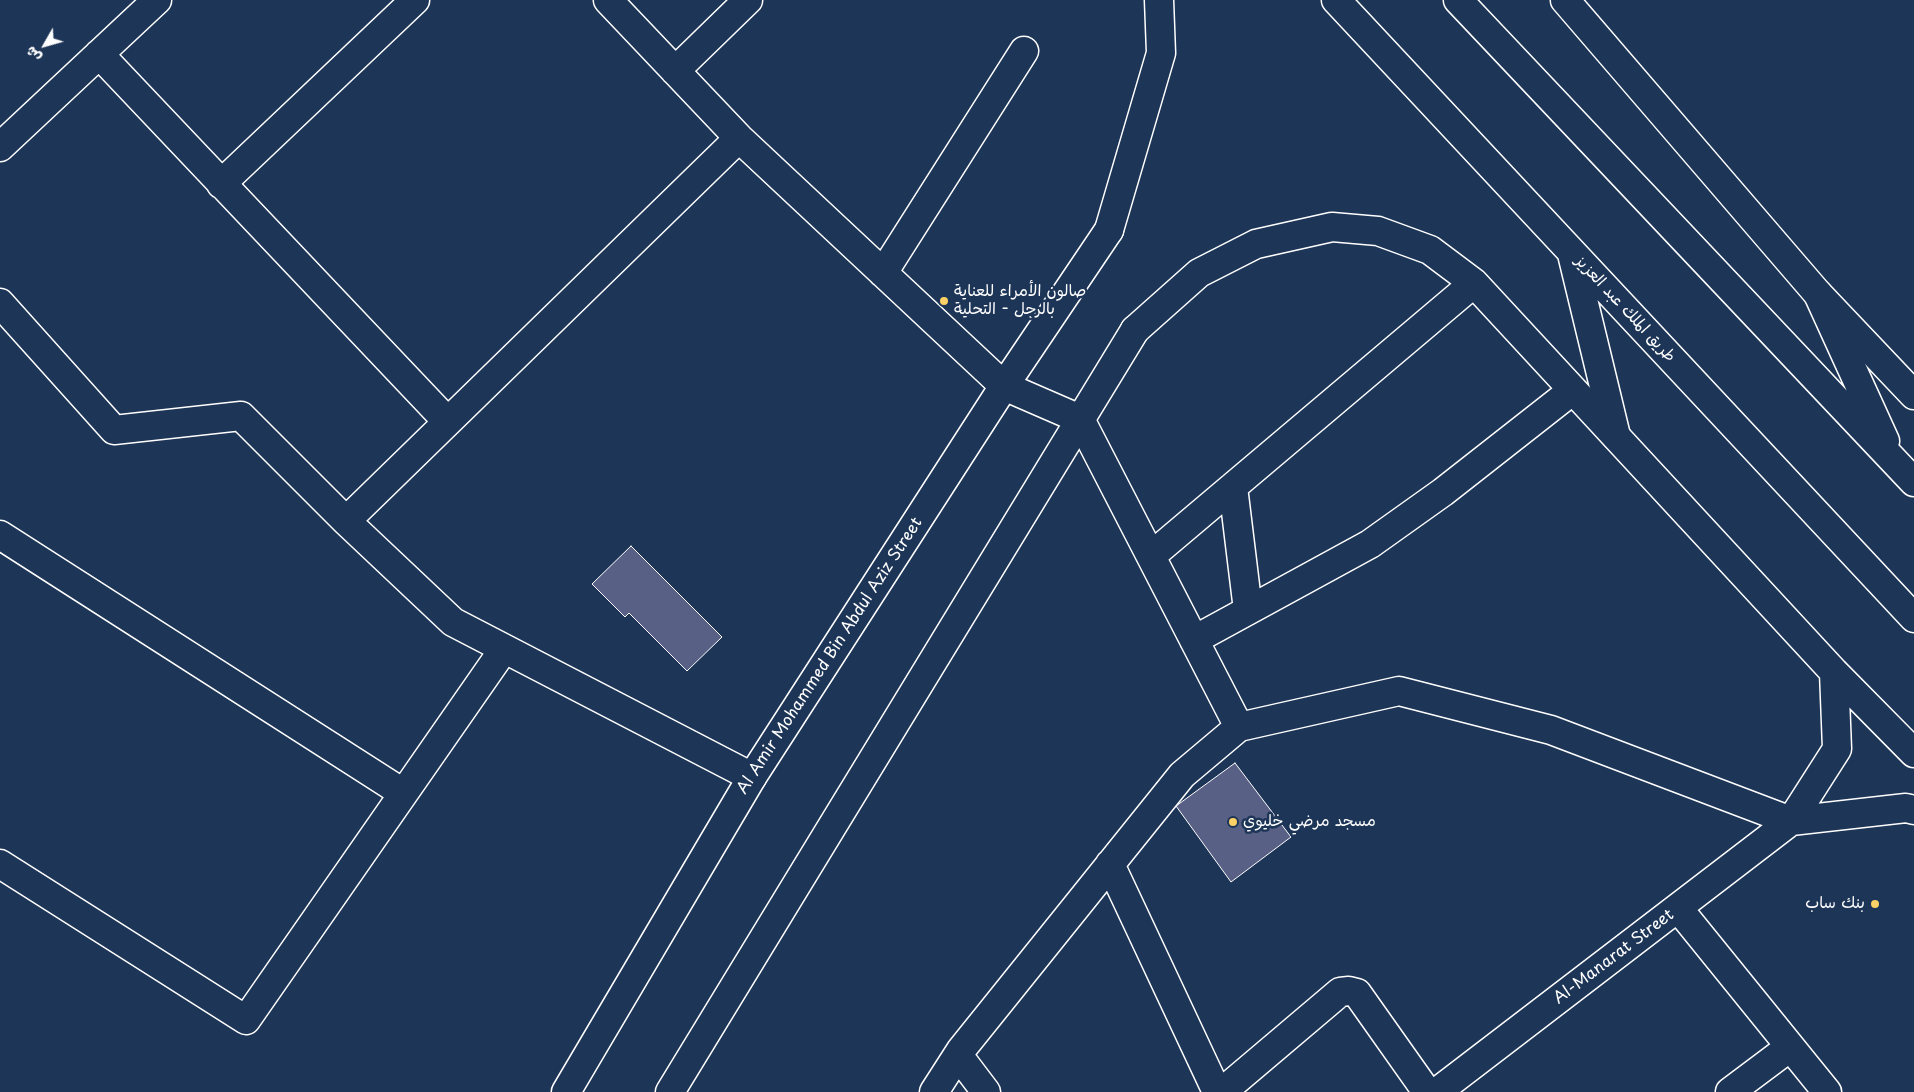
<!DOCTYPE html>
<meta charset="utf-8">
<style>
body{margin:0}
#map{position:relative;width:1914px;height:1092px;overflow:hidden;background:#1d3557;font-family:"Playpen Sans","Playpen Sans Arabic",sans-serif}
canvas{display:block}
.north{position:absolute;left:20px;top:20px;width:50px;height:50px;-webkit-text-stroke:4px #1d3557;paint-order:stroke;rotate:232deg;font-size:14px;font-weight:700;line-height:20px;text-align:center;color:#fff}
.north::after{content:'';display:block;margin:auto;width:18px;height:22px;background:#fff;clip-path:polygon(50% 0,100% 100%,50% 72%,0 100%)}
</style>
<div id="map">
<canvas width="1914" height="1092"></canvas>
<div class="north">ش</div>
</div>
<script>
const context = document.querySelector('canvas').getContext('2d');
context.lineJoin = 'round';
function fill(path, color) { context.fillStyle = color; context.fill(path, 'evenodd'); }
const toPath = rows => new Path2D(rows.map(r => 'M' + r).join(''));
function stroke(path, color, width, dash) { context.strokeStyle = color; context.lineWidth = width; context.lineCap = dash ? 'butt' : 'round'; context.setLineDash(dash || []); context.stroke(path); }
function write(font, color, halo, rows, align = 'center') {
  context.font = font + ' "Playpen Sans","Playpen Sans Arabic",sans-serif'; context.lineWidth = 5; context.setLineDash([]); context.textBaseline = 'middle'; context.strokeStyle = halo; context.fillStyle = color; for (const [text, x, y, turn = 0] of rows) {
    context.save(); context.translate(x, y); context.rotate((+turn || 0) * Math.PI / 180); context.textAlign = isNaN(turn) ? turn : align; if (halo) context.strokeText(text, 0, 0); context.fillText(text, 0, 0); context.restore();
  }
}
const building = toPath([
 [631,546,722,637,687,671,629,613,625,617,592,584,631,546],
 [1235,763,1291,837,1231,882,1176,806,1235,763]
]);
fill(building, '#596086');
stroke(building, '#fff', 1);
const minor = toPath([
 [608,0,739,138,1004,386,1080,419,1239,727],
 [1565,0,1818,294,1914,395],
 [99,54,447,421],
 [675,71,748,0],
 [0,147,157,0],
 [221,184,415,0],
 [1109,230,1161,53,1159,0],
 [883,273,1024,51],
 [0,303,114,430,241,416,346,521,453,622,752,777],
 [1135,330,1199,273,1256,244,1332,227,1378,231,1430,250,1474,283,1834,672,1914,753],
 [1233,487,1248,610],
 [346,521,739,138],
 [0,535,403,793],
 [1151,556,1474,283],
 [1194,640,1370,544,1443,492,1573,390],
 [0,864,246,1020,504,649],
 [1110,864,1217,1092],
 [1678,908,1827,1092],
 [958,1055,986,1092],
 [934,1092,961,1050,1182,775,1239,727,1399,691,1551,730,1791,821,1906,808,1914,810],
 [1222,1092,1340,992,1349,991,1357,993,1427,1092],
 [1437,1092,1791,821,1837,749,1834,672],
 [1730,1092,1790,1047]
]);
const major = toPath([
 [1336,0,1914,618],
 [1458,0,1914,482],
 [1572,254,1616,436],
 [1818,294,1885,441],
 [566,1092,752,777,1004,386,1109,230],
 [670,1092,1135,330]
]);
stroke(minor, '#fff', 31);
stroke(major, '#fff', 31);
stroke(minor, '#1d3557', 28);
stroke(major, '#1d3557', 28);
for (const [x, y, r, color] of [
 [944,301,5,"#ffd166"],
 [1233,822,5,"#ffd166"],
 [1875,904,5,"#ffd166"]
]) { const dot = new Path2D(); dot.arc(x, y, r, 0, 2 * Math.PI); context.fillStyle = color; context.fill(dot); stroke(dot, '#1d3557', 2); }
write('16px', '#fff', '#1d3557', [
 ["صالون الأمراء للعناية",954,292],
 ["بالرجل - التحلية",954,310],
 ["مسجد مرضي خليوي",1243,822],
 ["بنك ساب",1865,904,"right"]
], 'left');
write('16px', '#fff', '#1d3557', [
 ["طريق الملك عبد العزيز",1625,309,47],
 ["Al Amir Mohammed Bin Abdul Aziz Street",830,656,-57],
 ["Al-Manarat Street",1614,957,-37]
]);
</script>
